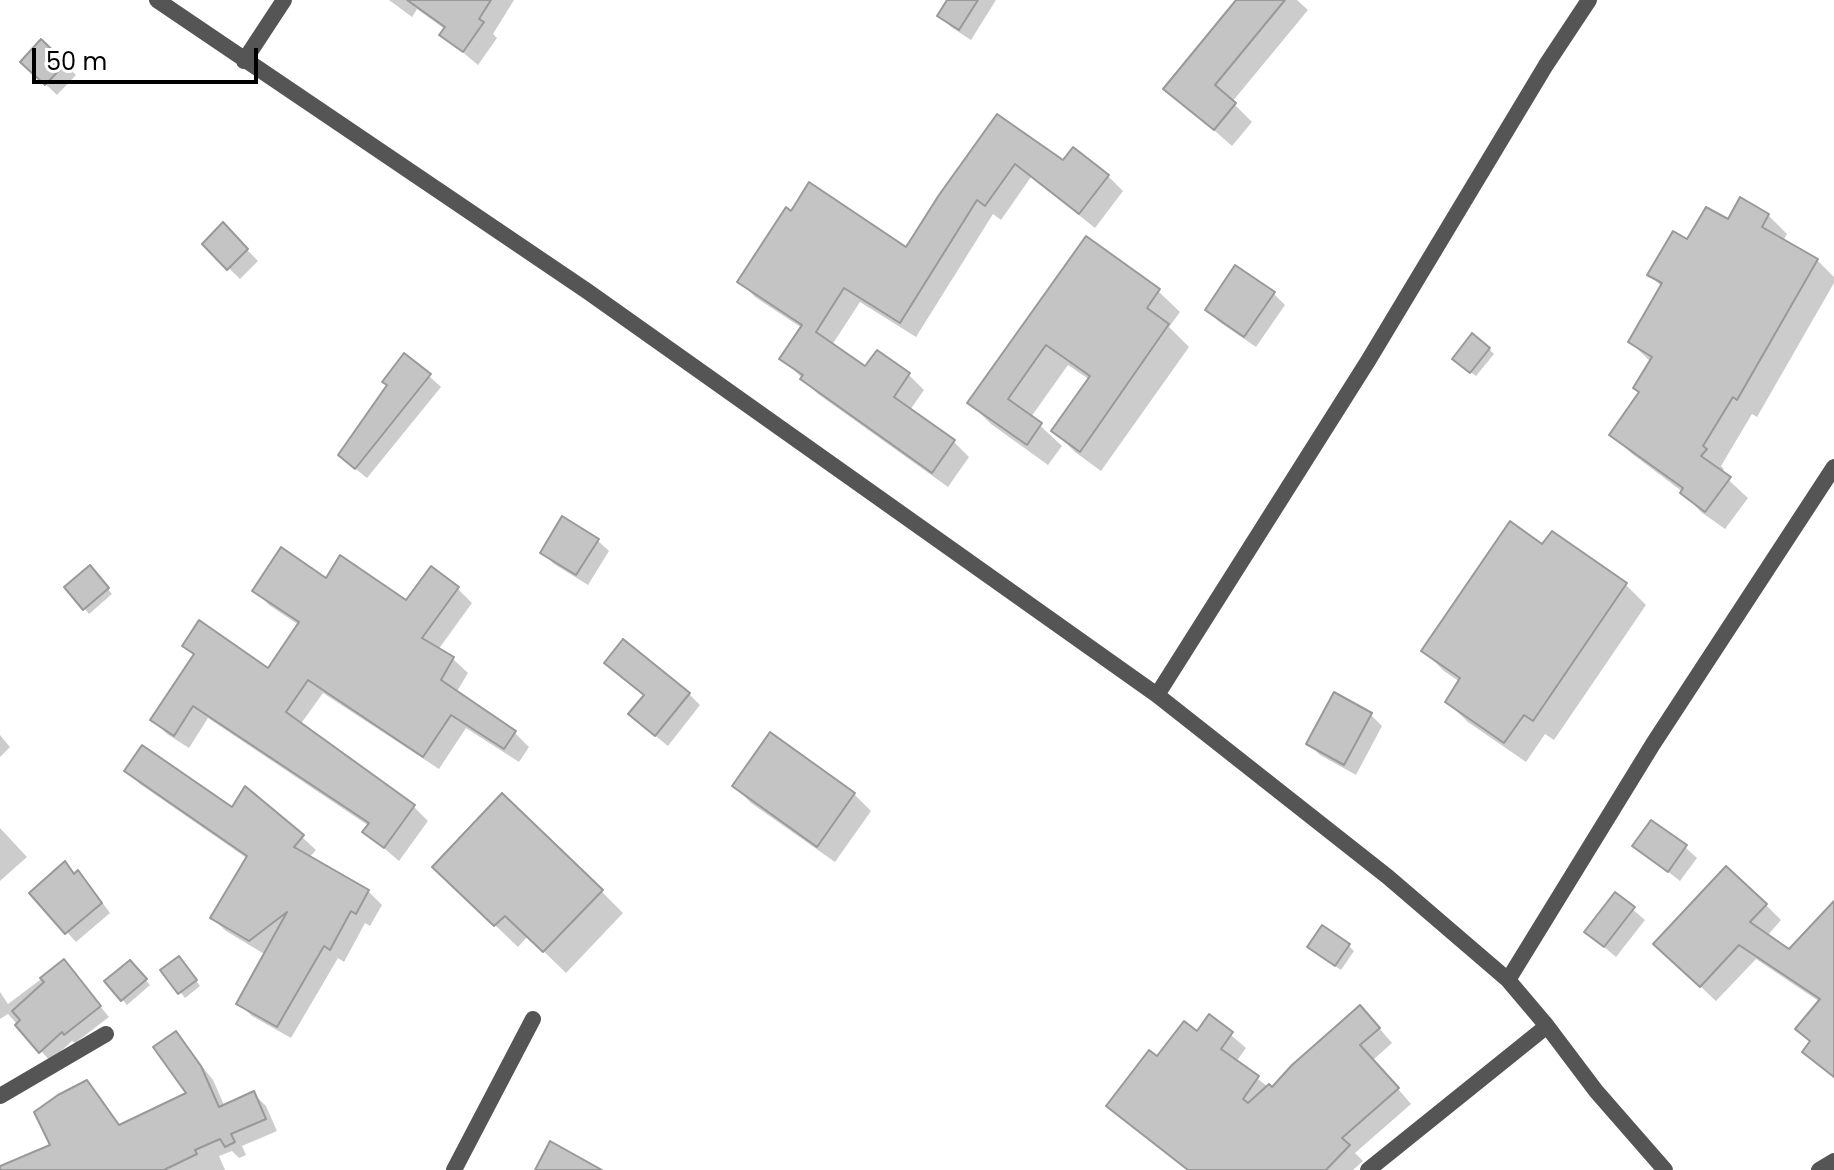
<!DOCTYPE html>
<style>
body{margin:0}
#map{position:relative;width:1834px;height:1170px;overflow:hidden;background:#fff;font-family:Poppins,sans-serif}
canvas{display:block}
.scale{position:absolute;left:32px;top:48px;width:226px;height:36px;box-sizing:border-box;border:4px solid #000;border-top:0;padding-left:10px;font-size:24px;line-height:28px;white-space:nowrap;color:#000;-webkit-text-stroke:6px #fff;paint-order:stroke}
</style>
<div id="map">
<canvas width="1834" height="1170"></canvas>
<div class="scale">50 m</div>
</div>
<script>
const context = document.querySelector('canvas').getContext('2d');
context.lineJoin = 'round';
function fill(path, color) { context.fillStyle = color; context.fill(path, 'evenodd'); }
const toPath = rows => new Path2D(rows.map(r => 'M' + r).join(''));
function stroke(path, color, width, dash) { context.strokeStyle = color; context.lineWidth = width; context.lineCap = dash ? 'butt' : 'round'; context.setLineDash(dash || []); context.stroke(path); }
fill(toPath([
 [389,0,514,0,493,34,497,38,478,65,442,35,446,30,417,9,412,17],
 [950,0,996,0,971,40,951,27,940,16],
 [1238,0,1297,0,1308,10,1232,102,1252,122,1232,146,1166,88],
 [65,64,76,75,57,95,34,73],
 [997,117,1063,163,1108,176,1123,191,1095,228,1031,177,1001,220,993,214,916,337,860,302,832,345,866,369,877,353,909,375,924,390,910,410,954,442,969,457,948,487,818,394,782,358,802,328,755,297,740,281,907,249],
 [1768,215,1787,234,1783,241,1817,260,1834,277,1834,283,1757,417,1752,414,1721,466,1724,469,1721,473,1748,498,1725,529,1701,512,1683,492,1631,453,1612,434,1640,393,1651,362,1630,342,1662,287,1649,274,1688,242,1728,222],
 [223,225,258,261,240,279,204,244],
 [1086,239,1158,291,1180,312,1169,327,1189,347,1101,471,1075,452,1054,431,1090,380,1068,365,1031,417,1062,446,1048,465,991,424,970,403],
 [1274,294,1285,305,1256,347,1218,321,1207,309],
 [1489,349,1494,354,1476,376,1460,364],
 [429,376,441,387,367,478,352,466],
 [1552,534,1626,585,1646,605,1554,740,1545,734,1526,762,1468,722,1447,702,1460,682,1444,671,1424,651,1543,547],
 [597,540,609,551,588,585,554,564,543,553],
 [95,573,112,594,89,614,84,608],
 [326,580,406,603,458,589,472,603,438,650,453,659,468,673,456,693,515,733,529,747,519,762,466,728,439,769,323,693,300,725,414,807,428,821,399,861,365,832,369,826,208,718,189,748,167,734,153,720,195,656,184,646,269,670,299,625,269,605,255,590],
 [607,663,689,694,700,705,668,746,642,725,645,696],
 [1335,695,1371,715,1382,726,1356,775,1320,755,1309,744],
 [0,735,10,747,0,757],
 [770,735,854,794,871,811,835,862,751,803,734,786],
 [127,771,302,837,316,850,309,858,368,891,382,905,370,926,365,923,344,962,338,958,291,1038,252,1016,239,1003,266,955,226,931,212,918,248,859,140,784],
 [0,828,27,857,0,881],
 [1635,846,1685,847,1697,858,1680,881],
 [65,864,88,883,110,913,76,942,32,893],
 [457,889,601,891,623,913,566,973,528,936,518,947],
 [1615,894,1645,920,1616,957,1586,932],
 [1834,903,1834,1078,1805,1051,1811,1043,1798,1029,1820,1002,1756,959,1716,1001,1671,959,1766,905,1781,920,1767,936,1790,951],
 [1349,946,1354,951,1341,970,1314,952],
 [64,962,109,1017,75,1043,72,1041,50,1061,8,1014,0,1019,0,992,8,1004],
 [130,962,150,985,127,1005,107,982],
 [184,963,200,986,185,998,163,970],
 [1210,1017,1246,1048,1236,1062,1272,1090,1374,1022,1392,1043,1373,1060,1411,1104,1355,1153,1363,1161,1353,1170,1232,1170,1194,1129,1165,1153,1109,1106,1158,1059,1198,1034],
 [176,1034,213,1080,225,1107,254,1094,266,1106,277,1131,242,1146,246,1155,239,1158,232,1151,219,1156,225,1170,16,1170,53,1146,87,1083,99,1095,121,1127,189,1093]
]), '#0003');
const building = toPath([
 [407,0,491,0,479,19,484,22,463,52,439,35,445,27,407,0],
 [947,0,978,0,959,30,937,16,947,0],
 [1236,0,1285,0,1215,85,1236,103,1214,130,1163,89,1236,0],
 [41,39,66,63,45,85,20,62,41,39],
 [997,114,1063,160,1073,147,1109,175,1079,214,1015,164,985,206,977,200,900,323,844,288,816,332,865,366,877,350,910,373,894,397,955,440,932,473,800,379,803,375,779,359,802,325,737,282,786,207,791,211,809,182,906,247,939,195,997,114],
 [1740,197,1769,214,1762,227,1818,259,1737,400,1733,397,1703,446,1707,449,1701,456,1731,477,1705,512,1680,493,1683,488,1609,435,1639,392,1633,388,1652,357,1628,342,1662,283,1647,275,1673,231,1687,239,1706,207,1728,219,1740,197],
 [223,222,248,249,227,270,202,244,223,222],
 [1086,236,1160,289,1147,308,1169,324,1080,452,1051,431,1090,376,1046,345,1008,399,1042,423,1027,445,967,403,1086,236],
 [1235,265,1275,292,1244,337,1205,310,1235,265],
 [1472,333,1490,348,1470,373,1452,359,1472,333],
 [404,353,431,374,355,469,338,455,387,385,382,382,404,353],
 [562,516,599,539,576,575,540,553,562,516],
 [1510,521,1542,544,1552,531,1627,583,1533,721,1524,715,1504,743,1445,702,1460,678,1421,651,1510,521],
 [281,547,326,578,340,555,406,600,431,566,459,587,422,638,454,657,441,680,516,731,504,749,451,715,423,757,308,680,286,712,415,805,384,848,362,832,369,823,193,706,174,736,150,720,194,654,182,646,199,620,268,668,299,622,252,591,281,547],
 [90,565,109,588,83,610,64,587,90,565],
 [623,639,690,693,655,736,628,714,644,695,604,663,623,639],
 [1334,692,1372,713,1344,765,1306,744,1334,692],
 [770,732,855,793,817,847,732,786,770,732],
 [142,745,232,807,245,786,304,835,294,847,369,890,356,914,351,911,330,950,324,946,277,1027,236,1004,287,912,249,941,210,918,247,856,124,771,142,745],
 [502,793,603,890,543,952,505,916,494,926,432,867,502,793],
 [1651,820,1687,845,1668,872,1632,846,1651,820],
 [65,861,74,874,78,870,102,903,65,934,29,893,65,861],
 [1726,866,1767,904,1750,922,1789,949,1834,901,1834,1077,1802,1052,1810,1041,1795,1029,1820,999,1739,945,1700,987,1653,944,1726,866],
 [1615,892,1635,907,1604,947,1584,932,1615,892],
 [1322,925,1350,944,1335,966,1307,947,1322,925],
 [179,956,197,980,178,994,160,970,179,956],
 [64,959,101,1006,64,1035,62,1032,39,1053,15,1025,20,1020,12,1011,44,982,40,978,64,959],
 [130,960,147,979,121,1001,104,981,130,960],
 [1360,1005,1380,1028,1360,1045,1399,1088,1342,1138,1350,1145,1326,1170,1188,1170,1106,1106,1149,1050,1157,1056,1184,1021,1197,1031,1209,1014,1233,1032,1221,1049,1259,1076,1243,1099,1248,1103,1269,1084,1272,1087,1292,1065,1360,1005],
 [176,1031,201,1066,219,1107,254,1091,266,1119,231,1134,235,1142,225,1147,220,1139,195,1150,197,1154,164,1170,0,1170,0,1166,50,1145,34,1112,58,1095,87,1080,119,1125,186,1093,153,1047,176,1031],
 [550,1141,602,1170,535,1170,550,1141]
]);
fill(building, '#c4c4c4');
stroke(building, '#999', 2);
stroke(toPath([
 [157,0,587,291,1157,695,1388,877,1508,980,1547,1026,1596,1091,1665,1170],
 [244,61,284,0],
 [1157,695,1368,361,1546,65,1589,0],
 [1508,980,1653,744,1834,467],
 [0,1096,106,1034],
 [454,1170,533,1019],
 [1368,1170,1547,1026],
 [1819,1170,1834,1161]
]), '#555', 16);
</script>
